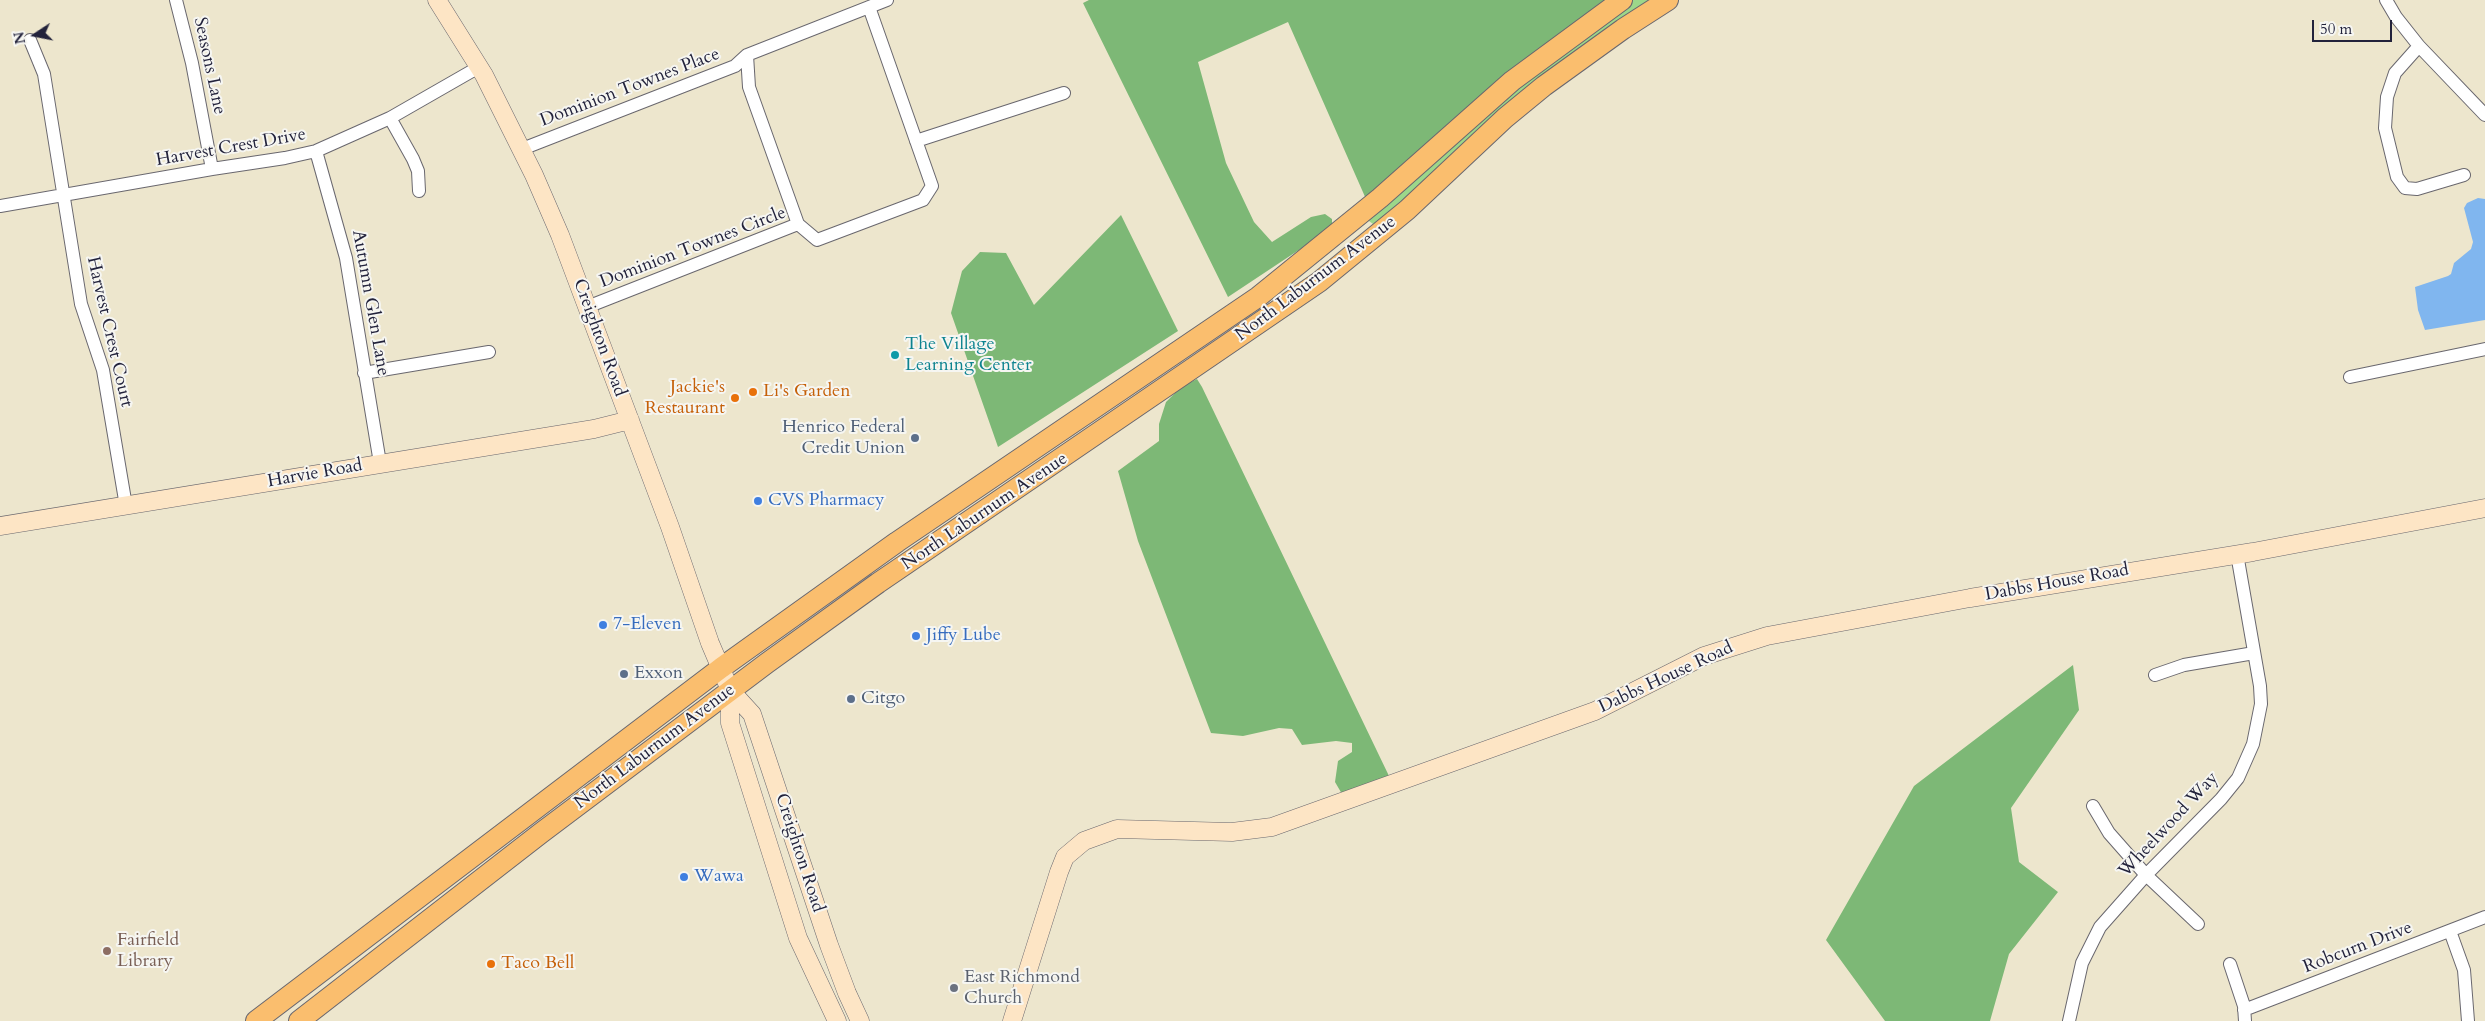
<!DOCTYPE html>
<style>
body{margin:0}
#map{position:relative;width:2485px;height:1021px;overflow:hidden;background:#ede6cd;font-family:Cardo,serif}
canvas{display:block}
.north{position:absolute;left:10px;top:10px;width:50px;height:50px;-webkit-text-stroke:4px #f6f6f2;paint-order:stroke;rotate:259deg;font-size:14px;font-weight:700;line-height:20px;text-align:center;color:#22223b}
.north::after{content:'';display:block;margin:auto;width:18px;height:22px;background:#22223b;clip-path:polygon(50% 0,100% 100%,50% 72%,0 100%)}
.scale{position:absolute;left:2312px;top:20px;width:80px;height:22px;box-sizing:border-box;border:2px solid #22223b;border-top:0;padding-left:6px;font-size:15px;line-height:18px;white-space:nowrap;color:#22223b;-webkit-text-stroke:4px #f6f6f2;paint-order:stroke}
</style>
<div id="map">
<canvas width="2485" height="1021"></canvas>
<div class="north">N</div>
<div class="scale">50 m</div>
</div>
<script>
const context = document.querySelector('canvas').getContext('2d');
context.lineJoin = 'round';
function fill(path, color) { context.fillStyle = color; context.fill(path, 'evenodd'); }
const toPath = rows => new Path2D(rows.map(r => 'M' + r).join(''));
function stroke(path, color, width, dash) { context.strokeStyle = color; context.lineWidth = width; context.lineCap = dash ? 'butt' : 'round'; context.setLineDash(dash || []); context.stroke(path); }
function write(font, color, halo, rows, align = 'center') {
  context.font = font + ' Cardo,serif'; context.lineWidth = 4; context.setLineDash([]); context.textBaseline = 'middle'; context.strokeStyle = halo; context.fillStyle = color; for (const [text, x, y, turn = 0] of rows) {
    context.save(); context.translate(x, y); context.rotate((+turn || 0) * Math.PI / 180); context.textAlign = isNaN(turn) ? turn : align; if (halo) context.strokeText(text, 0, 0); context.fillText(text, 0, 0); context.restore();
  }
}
fill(toPath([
 [1633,0,1658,0,1381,222,1373,224,1369,221,1370,215,1457,137,1601,21]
]), '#9cd78a');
fill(toPath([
 [1089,0,1609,0,1366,199,1288,22,1198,62,1226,163,1254,222,1272,242,1311,217,1325,214,1332,219,1332,228,1228,297,1083,3],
 [1121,215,1178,331,998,447,951,313,962,271,980,252,1006,253,1034,305],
 [1197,379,1202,387,1389,776,1342,794,1335,782,1338,761,1352,752,1352,743,1336,741,1302,745,1292,729,1279,728,1243,736,1211,733,1138,541,1118,471,1159,441,1159,424,1166,402,1181,387],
 [2073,665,2079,710,2011,808,2019,862,2058,892,2009,954,1990,1021,1885,1021,1826,940,1914,786]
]), '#7db876');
fill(toPath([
 [2478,198,2485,199,2485,320,2425,330,2418,310,2415,287,2448,276,2451,274,2454,263,2471,249,2473,242,2464,208,2467,203]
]), '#80b6ef');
const street = toPath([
 [176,0,192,63,212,169],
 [2386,0,2396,17,2419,46,2485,115],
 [30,40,44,74,81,304,103,370,126,506],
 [2419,46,2395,73,2387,97,2385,128,2397,177,2405,188,2417,189,2464,175],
 [747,55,749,87,798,224],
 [390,118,413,159,418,171,419,191],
 [916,141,1064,93],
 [522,149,735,66,747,55,887,0],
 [316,151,346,258,380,463],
 [0,206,212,169,285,158,316,151,390,118,479,67],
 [587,307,798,224,817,240,923,200,932,186,869,7],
 [364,373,489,352],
 [2350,377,2485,349],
 [2155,675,2184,665,2254,653],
 [2093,806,2109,833,2146,875,2198,924],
 [2450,931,2464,970,2468,1021],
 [2230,964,2244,1006,2245,1021],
 [2244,1010,2485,917],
 [2069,1021,2082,963,2100,927,2146,875,2221,799,2238,778,2253,744,2261,704,2260,686,2237,554]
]);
const secondary = toPath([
 [437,0,484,75,534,175,560,235,670,527,710,643,730,690,752,714,829,945,847,993,860,1021],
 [0,526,594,429,630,420],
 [730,690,730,723,798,938,837,1021],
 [1012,1021,1059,872,1065,857,1084,841,1117,829,1232,832,1272,827,1595,711,1704,656,1767,636,1970,598,2253,552,2485,508]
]);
const primary = toPath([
 [256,1021,721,668,897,542,1258,297,1380,198,1512,81,1622,0],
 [299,1021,541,833,767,663,878,583,1319,282,1407,210,1505,118,1544,86,1623,29,1668,0]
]);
stroke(street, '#69676e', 14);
stroke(secondary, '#69676e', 19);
stroke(primary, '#69676e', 22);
stroke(street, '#fff', 12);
stroke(secondary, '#fde5c5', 18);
stroke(primary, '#fabe6e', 20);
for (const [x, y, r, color] of [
 [895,355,5,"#0f9aa8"],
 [753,392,5,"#e8710a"],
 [735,398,5,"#e8710a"],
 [915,438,5,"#5c6f8a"],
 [758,501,5,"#3f7fe0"],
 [603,625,5,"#3f7fe0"],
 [916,636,5,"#3f7fe0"],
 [624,674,5,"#5c6f8a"],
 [851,699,5,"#5c6f8a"],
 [684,877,5,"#3f7fe0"],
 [107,951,5,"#8d6e63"],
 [491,964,5,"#e8710a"],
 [954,988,5,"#6b7280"]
]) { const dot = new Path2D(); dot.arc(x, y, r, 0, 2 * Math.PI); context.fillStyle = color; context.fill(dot); stroke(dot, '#f6f6f2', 2); }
write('18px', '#22223b', '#f6f6f2', [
 ["Seasons Lane",209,66,78],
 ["Dominion Townes Place",630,88,-21],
 ["Harvest Crest Drive",231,148,-10],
 ["Dominion Townes Circle",693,248,-21],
 ["North Laburnum Avenue",1316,279,-37],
 ["Autumn Glen Lane",370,303,80],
 ["Harvest Crest Court",109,332,77],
 ["Creighton Road",599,338,70],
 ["Harvie Road",315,474,-10],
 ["North Laburnum Avenue",985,512,-34],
 ["Dabbs House Road",2057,583,-10],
 ["Dabbs House Road",1666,678,-25],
 ["North Laburnum Avenue",655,747,-37],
 ["Wheelwood Way",2169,825,-47],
 ["Creighton Road",799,853,72],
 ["Robcurn Drive",2358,948,-21]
]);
write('18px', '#0d838f', '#f6f6f2', [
 ["The Village",905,345],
 ["Learning Center",905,366]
], 'left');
write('18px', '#c56008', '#f6f6f2', [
 ["Jackie's",725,388,"right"],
 ["Restaurant",725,409,"right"],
 ["Li's Garden",763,392],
 ["Taco Bell",501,964]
], 'left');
write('18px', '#4e5e75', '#f6f6f2', [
 ["Henrico Federal",905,428,"right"],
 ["Credit Union",905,449,"right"],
 ["Exxon",634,674],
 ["Citgo",861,699]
], 'left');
write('18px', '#366cbe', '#f6f6f2', [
 ["CVS Pharmacy",768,501],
 ["7-Eleven",613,625],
 ["Jiffy Lube",926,636],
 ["Wawa",694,877]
], 'left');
write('18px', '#785e54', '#f6f6f2', [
 ["Fairfield",117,941],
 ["Library",117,962]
], 'left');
write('18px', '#5b616d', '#f6f6f2', [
 ["East Richmond",964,978],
 ["Church",964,999]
], 'left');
</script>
